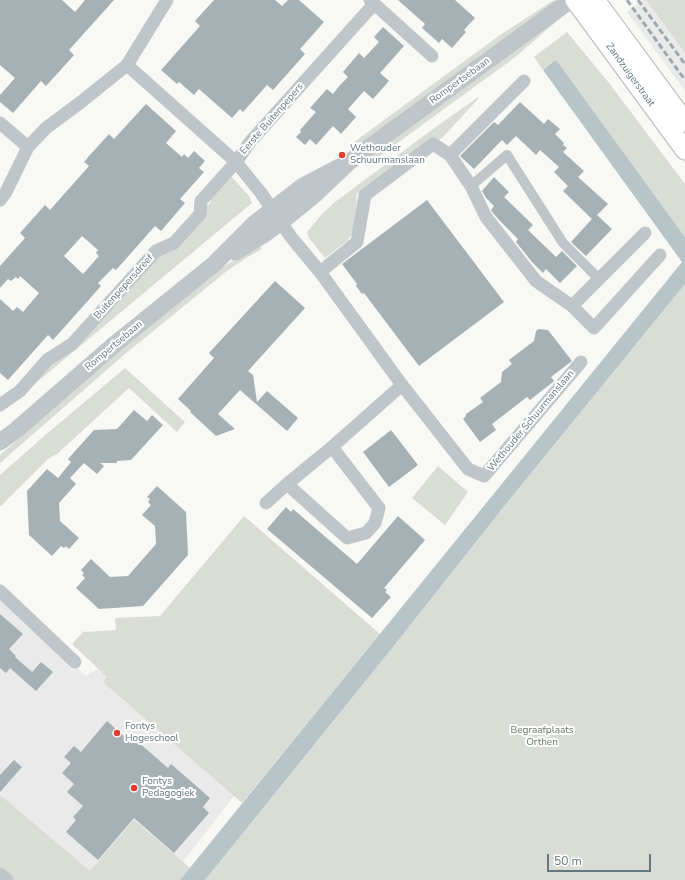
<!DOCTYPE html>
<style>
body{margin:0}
#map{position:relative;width:685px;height:880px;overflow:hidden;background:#f8f8f5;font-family:"Nunito Sans",sans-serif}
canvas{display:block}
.scale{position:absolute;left:547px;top:854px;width:104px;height:18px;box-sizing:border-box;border:2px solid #647880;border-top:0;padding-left:5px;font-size:12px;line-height:14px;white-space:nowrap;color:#647880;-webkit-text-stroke:3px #fff;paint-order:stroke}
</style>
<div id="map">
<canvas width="685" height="880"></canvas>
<div class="scale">50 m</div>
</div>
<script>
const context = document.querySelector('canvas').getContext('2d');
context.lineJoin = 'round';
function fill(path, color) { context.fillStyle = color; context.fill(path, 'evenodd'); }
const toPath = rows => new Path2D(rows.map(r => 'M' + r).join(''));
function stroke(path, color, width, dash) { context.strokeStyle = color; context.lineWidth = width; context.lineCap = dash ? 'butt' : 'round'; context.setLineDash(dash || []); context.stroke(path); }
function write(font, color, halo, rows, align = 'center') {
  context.font = font + ' "Nunito Sans",sans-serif'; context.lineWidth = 4; context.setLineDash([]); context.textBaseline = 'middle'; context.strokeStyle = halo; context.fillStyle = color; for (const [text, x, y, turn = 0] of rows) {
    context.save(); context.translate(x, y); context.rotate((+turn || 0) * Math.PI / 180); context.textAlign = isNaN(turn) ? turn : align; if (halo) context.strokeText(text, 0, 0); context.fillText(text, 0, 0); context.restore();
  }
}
fill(toPath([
 [643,0,646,0,685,53,685,91,627,12],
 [0,592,86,676,111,661,243,784,173,875,99,880,0,825]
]), '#e9eae9');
fill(toPath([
 [554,0,555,2,353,150,350,145,500,35],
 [646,0,685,0,685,53],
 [564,15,514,58,366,166,363,162],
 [567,32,609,83,685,184,685,237,557,61,554,61,543,70,534,57],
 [478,97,479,98,442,138,439,140,433,139,426,141,357,194,354,232,347,241,325,258,309,238,307,232,322,214,335,202,429,132],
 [227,172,249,196,252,203,19,397,162,249,165,252,211,202,207,194],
 [259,244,262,249,246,258,227,271,125,354,0,463,0,455,121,349,224,266,246,254],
 [685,284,685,880,205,880,393,647,506,504],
 [125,368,185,422,177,432,129,388,57,454,48,459,1,506,0,506,0,475,43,437],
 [438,466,468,492,445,525,412,498],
 [244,516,380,634,242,803,103,682,107,677,72,644,84,631,85,632,116,630,115,618,160,616],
 [0,795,90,871,134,820,190,868,180,880,14,880,0,868]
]), '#d9ddd5');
fill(toPath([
 [554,61,557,61,685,237,685,284,506,504,393,647,205,880,180,880,682,262,543,70]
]), '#b7c5c8');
fill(toPath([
 [0,0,62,0,75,12,85,0,114,0,69,50,74,55,66,64,46,86,41,81,13,113,0,102,0,95,15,78,0,65],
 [214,0,275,0,282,6,288,0,299,0,324,22,300,49,305,54,273,90,267,85,243,112,240,109,232,118,199,89,194,95,179,82,177,84,161,70,200,26,195,21],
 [398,0,455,0,475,18,464,30,466,32,452,48,442,39,439,43,422,28,425,24],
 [383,27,404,46,380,73,389,81,373,99,364,91,348,109,356,117,341,134,333,126,316,145,310,139,305,145,296,137,301,132,300,130,316,112,310,108,327,89,333,94,340,85,348,77,343,72,359,53,364,58,379,42,374,37],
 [520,102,544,124,548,119,560,129,555,134,564,143,563,145,567,148,563,152,584,171,578,177,608,204,597,215,612,229,586,256,571,242,592,219,563,191,568,186,554,172,559,167,540,150,536,155,516,136,507,145,502,140,474,169,460,156,494,122,498,125],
 [146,104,176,131,166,143,182,157,184,154,188,158,194,151,205,161,199,168,204,172,180,199,185,203,161,231,155,226,116,270,113,268,98,283,101,286,53,340,48,335,8,380,0,373,0,299,13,311,17,307,23,312,39,293,20,276,18,279,16,277,11,281,8,279,0,288,0,266,25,238,20,233,45,205,50,210,89,166,84,162,89,156,109,134,114,139],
 [82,236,98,250,96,253,99,256,83,274,64,256],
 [494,177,509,192,504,197,533,225,528,230,556,257,562,251,577,266,560,283,546,269,543,273,532,262,516,242,518,239,500,221,493,213,491,210,494,206,486,198,482,191],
 [427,200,504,302,419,366,364,293,362,294,356,286,357,284,342,264],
 [275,281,305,308,248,371,253,375,257,402,267,391,298,418,287,431,240,390,218,414,235,429,216,436,190,412,191,411,178,399,214,358,209,353],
 [539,329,548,330,572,361,551,377,554,381,553,382,530,400,527,397,492,424,496,430,480,442,463,419,466,416,466,414,483,402,480,398,501,382,502,372,512,364,509,360,534,341,536,331],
 [134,410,147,421,152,415,163,425,131,460,117,461,117,463,100,463,104,466,97,474,84,463,70,478,76,484,59,503,60,521,79,538,69,549,66,546,64,548,61,546,52,556,29,535,27,491,47,469,58,478,71,462,68,459,94,430,117,429],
 [391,430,418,465,389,487,363,452],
 [157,486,186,512,188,555,143,606,99,609,76,588,85,578,82,575,84,573,81,570,91,559,110,577,128,576,156,544,155,526,142,515,151,505,148,502,150,499,147,497],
 [286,507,291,512,293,509,357,564,398,516,425,540,384,588,387,590,385,592,391,597,372,618,267,529],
 [0,614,23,634,9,649,16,656,15,657,32,672,41,662,53,672,36,691,10,668,6,673,0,668],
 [107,721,127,739,130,735,168,768,171,764,210,798,203,807,209,813,174,853,134,818,98,860,66,832,76,820,73,817,83,806,67,792,74,784,62,773,71,763,64,757,74,746,81,752],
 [14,760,22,767,0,792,0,775]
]), '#a6b1b5');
const secondary = toPath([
 [575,0,685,150],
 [595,0,685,122]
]);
stroke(secondary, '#b2b9bc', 21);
stroke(toPath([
 [471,186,507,155,563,243,599,279]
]), '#bfc5c8', 10);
stroke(toPath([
 [370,0,432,56],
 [127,65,236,162,250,142,374,4],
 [0,123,28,147],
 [450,155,471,186,486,217,536,281,572,306,594,328,660,255],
 [0,200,6,192,28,147,46,128,81,102,127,65,167,0],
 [320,272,357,242,365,195,433,144,450,155,524,81],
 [572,306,645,233],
 [402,385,468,469,484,476,581,362],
 [0,405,20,391,47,360,72,344,156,251,174,243,200,214,201,201,236,162,261,193,291,237,320,272,402,385,332,447,287,484,266,503],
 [287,484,347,538,366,533,375,523,379,508,332,447],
 [0,591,75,662],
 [0,874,7,880]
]), '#bfc5c8', 13);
stroke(toPath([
 [235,252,263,235,281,222,312,197,349,162,571,0],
 [0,442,15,431,115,344,214,264,254,224,303,186,349,162]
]), '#bfc5c8', 17);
stroke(secondary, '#fff', 19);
stroke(toPath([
 [627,0,685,80],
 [638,0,685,64]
]), '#9fa8ac', 3, [6, 3]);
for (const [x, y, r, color] of [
 [342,155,4,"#e03e2e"],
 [117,733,4,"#e03e2e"],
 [134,788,4,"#e03e2e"]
]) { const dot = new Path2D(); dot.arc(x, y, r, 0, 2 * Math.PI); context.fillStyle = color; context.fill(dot); stroke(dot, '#fff', 1.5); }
write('10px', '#647880', '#fff', [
 ["Zandzuigerstraat",630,75,54],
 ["Rompertsebaan",460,81,-36],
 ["Eerste Buitenpepers",272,119,-49],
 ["Buitenpepersdreef",124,287,-48],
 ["Rompertsebaan",114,346,-40],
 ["Wethouder Schuurmanslaan",531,421,-50]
]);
write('10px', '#647880', '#fff', [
 ["Wethouder",350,149],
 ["Schuurmanslaan",350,161],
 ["Fontys",125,727],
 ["Hogeschool",125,739],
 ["Fontys",142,782],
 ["Pedagogiek",142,794]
], 'left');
write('10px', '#697862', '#fff', [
 ["Begraafplaats",542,731],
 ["Orthen",542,743]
]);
</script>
